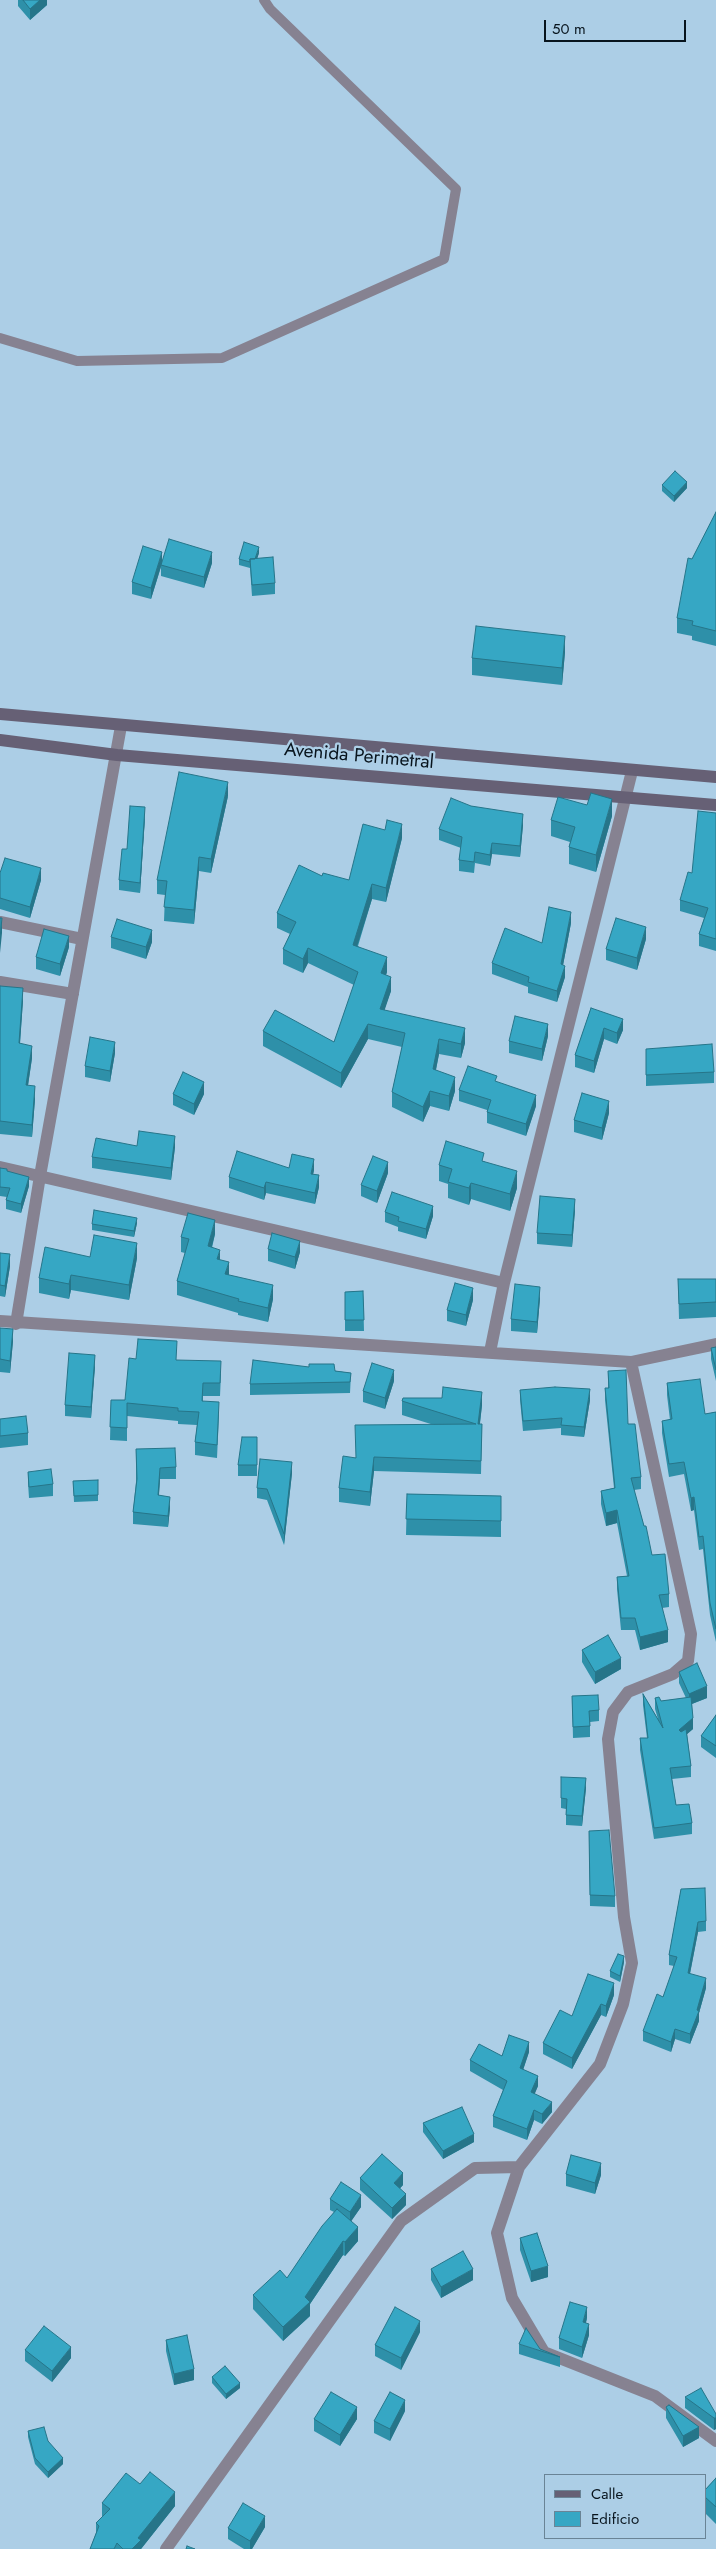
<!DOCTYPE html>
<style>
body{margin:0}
#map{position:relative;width:716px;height:2549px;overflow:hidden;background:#accee6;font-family:Jost,sans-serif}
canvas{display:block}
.legend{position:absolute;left:544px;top:2474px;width:162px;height:65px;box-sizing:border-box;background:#accee6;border:1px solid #6a8496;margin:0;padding:6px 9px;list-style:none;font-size:15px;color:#08141d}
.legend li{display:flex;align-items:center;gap:10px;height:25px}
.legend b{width:25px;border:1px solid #6a8496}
.scale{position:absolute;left:544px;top:20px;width:142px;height:22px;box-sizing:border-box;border:2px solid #08141d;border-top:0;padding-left:6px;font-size:15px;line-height:18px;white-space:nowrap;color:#08141d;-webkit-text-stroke:4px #accee6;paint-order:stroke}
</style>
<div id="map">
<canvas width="716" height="2549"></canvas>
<ul class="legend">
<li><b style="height:6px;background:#666075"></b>Calle</li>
<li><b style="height:14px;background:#36a7c4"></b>Edificio</li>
</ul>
<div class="scale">50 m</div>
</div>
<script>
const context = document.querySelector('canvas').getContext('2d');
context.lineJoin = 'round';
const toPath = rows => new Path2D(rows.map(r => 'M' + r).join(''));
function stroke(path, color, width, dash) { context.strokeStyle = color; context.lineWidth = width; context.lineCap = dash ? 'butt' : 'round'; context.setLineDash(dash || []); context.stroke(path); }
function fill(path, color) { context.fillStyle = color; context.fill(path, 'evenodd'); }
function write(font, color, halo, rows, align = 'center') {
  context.font = font + ' Jost,sans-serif'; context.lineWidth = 4.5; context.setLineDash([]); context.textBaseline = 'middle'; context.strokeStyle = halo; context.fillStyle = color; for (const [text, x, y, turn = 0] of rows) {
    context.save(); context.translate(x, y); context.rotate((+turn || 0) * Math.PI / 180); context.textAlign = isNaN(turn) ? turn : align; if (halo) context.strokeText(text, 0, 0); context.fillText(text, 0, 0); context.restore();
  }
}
stroke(toPath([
 [0,338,77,361,222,358,444,259,456,189,270,9,264,0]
]), '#868291', 10);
stroke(toPath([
 [0,922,82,939],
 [0,982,73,994],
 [0,1167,504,1283],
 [0,1321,631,1362,716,1344],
 [16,1324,40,1176,121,726],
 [490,1352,504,1283,632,771],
 [631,1362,691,1634,688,1661,673,1674,628,1692,613,1712,608,1739,624,1917,632,1963,623,2004,600,2064,519,2167,497,2233,512,2298,544,2352,655,2396,716,2441],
 [166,2549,401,2221,475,2168,519,2167]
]), '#868291', 12);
stroke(toPath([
 [0,714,716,777],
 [0,740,117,755,716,805]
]), '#666075', 12);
fill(toPath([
 [18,0,47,0,47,5,30,20,18,6],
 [662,485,687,488,674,502,662,491],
 [716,512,716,646,692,640,692,636,677,633,677,618,692,559],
 [259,553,257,558,275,583,275,594,252,596,250,568,239,565,239,559],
 [162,561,212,563,204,588,161,576,161,567,151,599,132,594,132,582],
 [565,652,562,685,472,675,472,658],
 [228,796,211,873,199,871,194,924,164,921,165,895,157,894,157,880],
 [471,806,523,825,520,857,492,854,490,866,475,863,474,873,459,871,459,860,461,848,439,840,439,829],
 [716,813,716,951,699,946,699,934,704,918,680,911,680,900,692,873],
 [612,816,596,872,569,864,569,847,570,842,551,836,551,820],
 [145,817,140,893,119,890,119,880],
 [402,838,386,902,372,899,358,946,387,972,386,975,391,991,384,1010,465,1043,461,1058,439,1054,436,1070,455,1091,449,1111,430,1106,423,1122,392,1107,392,1092,402,1047,368,1039,341,1088,263,1046,263,1031,334,1042,354,985,308,963,303,973,283,964,283,949,290,934,277,928,277,913,322,876,349,880],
 [0,873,41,880,30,918,0,909],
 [571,923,563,965,565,977,557,1002,528,993,528,987,492,974,492,963,542,943],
 [111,937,152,942,146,959,111,948],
 [646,939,637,970,606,960,606,949],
 [69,947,60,976,36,969,36,957],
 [0,986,23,1000,20,1044,32,1058,28,1086,35,1099,32,1137,0,1134],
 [591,1008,623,1030,617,1044,604,1039,594,1073,575,1067,575,1055],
 [548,1036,542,1061,509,1053,509,1041],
 [646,1049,714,1072,714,1083,646,1086],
 [115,1053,110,1082,85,1077,85,1066],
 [497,1082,536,1106,526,1136,487,1123,487,1110,459,1101,459,1090],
 [173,1094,204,1094,194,1115,173,1105],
 [609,1113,602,1140,574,1132,574,1120],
 [137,1146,175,1147,171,1180,92,1168,92,1157],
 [484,1161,517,1188,510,1211,471,1199,469,1205,448,1198,448,1184,439,1181,439,1165],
 [0,1168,7,1171,29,1186,21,1213,6,1209,6,1200,7,1197,0,1196],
 [289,1168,314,1170,313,1174,319,1187,315,1204,266,1193,264,1200,229,1188,229,1177],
 [388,1173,377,1203,361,1196,361,1185],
 [575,1210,572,1247,537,1244,537,1233],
 [385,1212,433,1216,426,1239,398,1231,398,1227,385,1222],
 [137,1223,134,1237,92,1230,92,1224],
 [215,1234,212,1248,220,1260,229,1275,273,1299,268,1322,238,1315,238,1313,177,1295,177,1281,185,1253,181,1252,181,1237],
 [268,1249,300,1252,295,1269,268,1261],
 [0,1253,10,1266,5,1297,0,1296],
 [137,1258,129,1300,71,1290,69,1299,39,1293,39,1278],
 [678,1279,716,1279,716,1317,679,1319],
 [363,1291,364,1331,345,1331,345,1292],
 [540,1298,537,1333,511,1331,511,1319],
 [473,1300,466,1326,447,1321,447,1310],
 [0,1328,13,1341,10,1373,0,1372],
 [716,1347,716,1381,711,1359,711,1348],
 [136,1359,177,1360,221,1374,220,1396,203,1396,203,1401,219,1415,217,1458,195,1455,195,1442,197,1425,178,1424,178,1421,127,1416,127,1441,110,1440,111,1400,125,1400],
 [95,1366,91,1418,65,1416,65,1405],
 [309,1367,351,1373,350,1393,250,1395,250,1384],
 [608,1371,628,1424,641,1477,641,1489,634,1490,644,1526,652,1555,669,1594,669,1607,662,1608,668,1642,640,1650,635,1630,621,1630,617,1589,617,1577,627,1576,617,1523,606,1526,601,1504,601,1491,614,1488,605,1400,605,1388,608,1388],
 [394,1381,385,1409,363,1402,363,1391],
 [667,1383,705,1414,716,1412,716,1642,710,1615,703,1549,699,1550,694,1510,691,1511,684,1474,669,1477,662,1433,662,1421,670,1420,667,1395],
 [520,1390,590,1400,584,1437,561,1435,561,1428,523,1431,520,1400],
 [402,1401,482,1405,480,1424,482,1424,481,1474,374,1471,370,1506,339,1502,339,1488,355,1458,434,1425,402,1415],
 [0,1419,28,1433,28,1445,0,1448],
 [257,1437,257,1476,238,1476,238,1465],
 [136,1449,176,1467,176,1479,160,1479,159,1495,170,1508,168,1527,133,1524,133,1512,136,1482],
 [28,1472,53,1484,53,1496,29,1498,28,1483],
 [292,1473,284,1545,267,1500,257,1498,257,1488],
 [98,1480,98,1501,74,1502,73,1481],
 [407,1494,501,1496,501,1537,406,1535],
 [582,1650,621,1669,595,1684,582,1662],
 [679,1672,707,1698,692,1704,693,1729,687,1734,691,1766,691,1777,672,1779,676,1805,692,1823,692,1834,654,1839,640,1750,640,1738,647,1738,643,1705,643,1694,658,1719,655,1709,655,1698,661,1701,686,1698,679,1683],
 [572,1696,599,1710,599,1721,590,1722,590,1737,573,1738],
 [716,1715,716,1758,701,1747,701,1736],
 [586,1788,582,1826,566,1825,566,1809,561,1808,561,1798],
 [589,1831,615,1896,615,1907,590,1906],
 [681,1889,706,1921,706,1931,698,1932,690,1974,706,1988,699,2013,699,2021,690,2044,675,2039,671,2052,643,2041,643,2031,663,1997,674,1966,669,1965,669,1955],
 [624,1962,620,1982,610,1977,610,1971],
 [614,1995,606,2017,601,2015,572,2069,543,2054,543,2043,572,2016],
 [529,2052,523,2070,538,2086,534,2094,552,2112,542,2124,534,2120,527,2140,493,2127,493,2116,503,2090,470,2071,470,2060],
 [423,2123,474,2142,443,2159,423,2132],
 [566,2174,601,2175,595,2194,566,2186],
 [360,2178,403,2185,400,2188,406,2205,392,2219,360,2190],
 [330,2199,361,2207,351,2221,358,2241,345,2256,343,2255,310,2304,310,2316,283,2341,253,2309,253,2295,287,2278,334,2212,330,2210],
 [520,2238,548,2277,531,2282,520,2250],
 [431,2269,473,2280,441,2298,431,2280],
 [587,2318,586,2323,589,2335,582,2358,559,2349,559,2338],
 [420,2332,401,2370,375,2356,375,2345],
 [166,2340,194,2380,174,2385,166,2351],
 [519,2344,560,2357,560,2367,519,2354],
 [25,2350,71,2358,52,2382,25,2361],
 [212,2377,240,2388,226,2399,212,2383],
 [685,2397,716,2414,716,2429,714,2430,685,2408],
 [666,2407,699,2438,683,2447,666,2418],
 [405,2411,390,2441,374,2433,374,2421],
 [314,2419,357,2419,340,2446,314,2431],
 [28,2431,48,2441,63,2464,48,2478,35,2464,28,2437],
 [716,2478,716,2524,705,2513,705,2490],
 [140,2484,175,2506,141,2549,90,2549,96,2533,96,2523,102,2517,102,2503],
 [265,2527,252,2549,244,2549,228,2539,228,2528]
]), '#2e90a9');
fill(toPath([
 [40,0,47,0,47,5,30,20,30,9],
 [687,482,687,488,674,502,674,496],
 [259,547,259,553,254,569,254,563],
 [162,552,162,563,151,599,151,588],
 [212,552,212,563,204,588,204,577],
 [565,636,565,652,562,685,562,668],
 [228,782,228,796,211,873,211,859],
 [612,799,612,816,596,872,596,855],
 [145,807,145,817,140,893,140,883],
 [523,814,523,825,520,857,520,846],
 [402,824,402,838,386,902,386,888],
 [492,843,492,854,490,866,490,855],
 [199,857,199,871,194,924,194,910],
 [41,868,41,880,30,918,30,907],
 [372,884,372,899,353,959,353,945],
 [571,912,571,923,561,976,561,964],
 [2,918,2,933,0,953,0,938],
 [646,927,646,939,637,970,637,958],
 [152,930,152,942,146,959,146,947],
 [69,936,69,947,60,976,60,964],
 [308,948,308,963,303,973,303,959],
 [387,957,387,972,381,988,381,973],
 [565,966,565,977,557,1002,557,991],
 [391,977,391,991,380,1024,380,1009],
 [23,988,23,1000,19,1056,19,1043],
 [623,1019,623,1030,617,1044,617,1033],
 [368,1024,368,1039,341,1088,341,1073],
 [548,1024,548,1036,542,1061,542,1049],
 [465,1028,465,1043,461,1058,461,1044],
 [604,1028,604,1039,594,1073,594,1061],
 [439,1039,439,1054,433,1084,433,1069],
 [115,1042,115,1053,110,1082,110,1071],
 [32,1046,32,1058,26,1098,26,1085],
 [455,1077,455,1091,449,1111,449,1096],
 [204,1082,204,1094,194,1115,194,1104],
 [35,1086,35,1099,32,1137,32,1125],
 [430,1091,430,1106,423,1122,423,1107],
 [536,1095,536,1106,526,1136,526,1124],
 [609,1101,609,1113,602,1140,602,1128],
 [175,1136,175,1147,171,1180,171,1168],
 [314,1159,314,1170,311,1185,311,1174],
 [388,1162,388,1173,377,1203,377,1191],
 [517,1171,517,1188,510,1211,510,1194],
 [319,1175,319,1187,315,1204,315,1193],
 [29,1177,29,1186,21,1213,21,1204],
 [266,1182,266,1193,264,1200,264,1188],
 [471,1183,471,1199,469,1205,469,1188],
 [575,1199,575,1210,572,1247,572,1235],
 [433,1206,433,1216,426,1239,426,1229],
 [137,1218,137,1223,134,1237,134,1231],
 [215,1220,215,1234,208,1261,208,1246],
 [300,1241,300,1252,295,1269,295,1257],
 [137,1243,137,1258,129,1300,129,1285],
 [220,1250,220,1264,217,1259],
 [10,1254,10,1266,5,1297,5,1286],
 [229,1262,229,1276,225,1274],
 [71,1275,71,1290,69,1299,69,1284],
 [273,1285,273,1299,268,1322,268,1308],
 [540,1287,540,1298,537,1333,537,1322],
 [473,1288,473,1300,466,1326,466,1315],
 [13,1329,13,1341,10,1373,10,1361],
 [95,1355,95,1366,91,1418,91,1407],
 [394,1370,394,1381,385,1409,385,1398],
 [590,1389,590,1400,584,1437,584,1427],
 [482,1392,482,1405,478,1438,478,1424],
 [374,1457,374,1471,370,1506,370,1492],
 [292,1462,292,1473,284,1545,284,1534],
 [160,1468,160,1479,158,1507,158,1495],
 [170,1497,170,1508,168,1527,168,1516],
 [694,1497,694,1510,691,1511,691,1498],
 [617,1510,617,1523,606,1526,606,1513],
 [668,1630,668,1642,640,1650,640,1637],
 [621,1658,621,1669,595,1684,595,1672],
 [707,1686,707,1698,689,1705,689,1694],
 [693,1718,693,1729,679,1741,679,1730],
 [586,1778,586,1788,582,1826,582,1816],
 [698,1922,698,1932,688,1983,688,1973],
 [624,1956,624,1962,620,1982,620,1976],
 [706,1978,706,1988,699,2013,699,2021,690,2044,690,2034],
 [614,1983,614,1995,606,2017,606,2006],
 [601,2004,601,2015,572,2069,572,2058],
 [675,2029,675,2039,671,2052,671,2042],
 [529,2042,529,2052,520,2079,520,2068],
 [538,2076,538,2086,531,2103,531,2092],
 [552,2102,552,2112,542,2124,542,2114],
 [534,2110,534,2120,527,2140,527,2129],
 [474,2134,474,2142,443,2159,443,2151],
 [601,2163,601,2175,595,2194,595,2183],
 [403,2173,403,2185,394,2195,394,2183],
 [406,2194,406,2205,392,2219,392,2208],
 [361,2195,361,2207,350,2223,350,2212],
 [358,2227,358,2241,345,2256,345,2242],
 [343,2241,343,2255,310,2304,310,2316,283,2341,283,2327,305,2297],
 [548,2266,548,2277,531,2282,531,2271],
 [473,2269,473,2280,441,2298,441,2287],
 [587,2307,587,2318,583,2333,583,2322],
 [420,2321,420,2332,401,2370,401,2358],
 [589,2324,589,2335,582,2358,582,2347],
 [71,2347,71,2358,52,2382,52,2371],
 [194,2369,194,2380,174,2385,174,2374],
 [240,2383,240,2388,226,2399,226,2394],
 [405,2400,405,2411,390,2441,390,2429],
 [357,2407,357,2419,340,2446,340,2435],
 [714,2418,716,2418,716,2429,714,2430],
 [699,2427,699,2438,683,2447,683,2436],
 [63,2458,63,2464,48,2478,48,2472],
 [175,2492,175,2506,141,2549,132,2549,138,2538],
 [265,2516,265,2527,252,2549,250,2549,250,2541]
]), '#267589');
const building = toPath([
 [23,0,40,0,30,9,23,0],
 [675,471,687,482,674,496,662,485,675,471],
 [716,512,716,631,692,625,693,621,677,618,688,558,692,559,716,512],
 [169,539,212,552,204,577,161,565,169,539],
 [244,542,259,547,255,559,250,559,250,562,239,559,244,542],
 [143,546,162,552,151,588,132,582,143,546],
 [273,557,275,583,252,585,250,559,273,557],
 [476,626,565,636,562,668,472,658,476,626],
 [179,772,228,782,211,859,199,857,194,910,164,907,167,881,157,880,179,772],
 [591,793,612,799,596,855,569,847,575,827,551,820,558,797,587,805,591,793],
 [451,798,471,806,523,814,520,846,492,843,490,855,475,852,474,862,459,860,462,837,439,829,451,798],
 [130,806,145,807,140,883,119,880,122,849,127,849,130,806],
 [698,811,716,813,716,939,699,934,708,908,680,900,688,872,692,873,698,811],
 [387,820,402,824,386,888,372,884,353,945,387,957,381,973,391,977,380,1009,465,1028,461,1044,439,1039,433,1069,455,1077,449,1096,430,1091,423,1107,392,1092,405,1033,368,1024,341,1073,263,1031,275,1010,334,1042,358,972,308,948,303,959,283,949,296,922,277,913,299,865,322,876,323,873,349,880,363,824,385,830,387,820],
 [5,858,41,868,30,907,0,898,0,873,5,858],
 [549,907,571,912,561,964,565,966,557,991,528,982,529,977,492,963,505,928,542,943,549,907],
 [0,918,2,918,0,938,0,918],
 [616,918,646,927,637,958,606,949,616,918],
 [117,919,152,930,146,947,111,937,117,919],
 [44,929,69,936,60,964,36,957,44,929],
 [0,986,23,988,19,1043,32,1046,26,1085,35,1086,32,1125,0,1121,0,986],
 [591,1008,623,1019,617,1033,604,1028,594,1061,575,1055,591,1008],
 [515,1016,548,1024,542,1049,509,1041,515,1016],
 [90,1037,115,1042,110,1071,85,1066,90,1037],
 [712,1044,714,1072,646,1075,646,1049,712,1044],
 [468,1066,497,1076,495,1081,536,1095,526,1124,487,1112,491,1100,459,1090,468,1066],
 [183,1072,204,1082,194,1104,173,1094,183,1072],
 [582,1093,609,1101,602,1128,574,1120,582,1093],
 [139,1131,175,1136,171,1168,92,1157,96,1138,137,1146,139,1131],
 [446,1141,484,1153,482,1161,517,1171,510,1194,471,1183,469,1188,448,1182,452,1169,439,1165,446,1141],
 [237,1151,289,1168,292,1154,314,1159,311,1174,319,1175,315,1193,266,1182,264,1188,229,1177,237,1151],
 [373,1156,388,1162,377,1191,361,1185,373,1156],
 [0,1168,7,1169,7,1171,29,1177,21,1204,6,1200,10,1188,0,1187,0,1168],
 [392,1192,433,1206,426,1229,398,1221,399,1217,385,1212,392,1192],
 [540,1196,575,1199,572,1235,537,1233,540,1196],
 [94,1210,137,1218,134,1231,92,1224,94,1210],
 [188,1213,215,1220,208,1246,220,1250,217,1259,229,1262,225,1274,273,1285,268,1308,238,1301,239,1299,177,1281,189,1239,181,1237,188,1213],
 [272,1233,300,1241,295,1257,268,1249,272,1233],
 [94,1235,137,1243,129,1285,71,1275,69,1284,39,1278,45,1247,90,1257,94,1235],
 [0,1253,10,1254,5,1286,0,1285,0,1253],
 [678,1279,716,1279,716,1302,679,1304,678,1279],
 [455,1283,473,1288,466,1315,447,1310,455,1283],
 [515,1284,540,1287,537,1322,511,1319,515,1284],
 [363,1291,364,1320,345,1320,345,1292,363,1291],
 [0,1328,13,1329,10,1361,0,1359,0,1328],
 [138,1339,177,1341,176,1360,221,1361,220,1383,203,1383,202,1401,219,1402,217,1445,195,1442,199,1412,178,1411,178,1408,127,1403,127,1428,110,1427,111,1400,125,1400,129,1358,136,1359,138,1339],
 [716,1347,716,1370,711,1348,716,1347],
 [69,1353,95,1355,91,1407,65,1405,69,1353],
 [253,1360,309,1367,309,1364,334,1364,335,1371,351,1373,350,1382,250,1384,253,1360],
 [372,1363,394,1370,385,1398,363,1391,372,1363],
 [626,1370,628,1424,635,1424,641,1477,631,1478,644,1526,646,1526,652,1555,665,1554,669,1594,659,1595,668,1630,640,1637,635,1618,621,1618,617,1577,629,1576,617,1510,606,1513,601,1491,615,1488,605,1388,609,1388,608,1371,626,1370],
 [700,1379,705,1414,716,1412,716,1629,710,1603,703,1536,699,1537,694,1497,691,1498,684,1462,669,1464,662,1421,672,1419,667,1383,700,1379],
 [443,1387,482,1392,478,1424,482,1424,481,1461,374,1457,370,1492,339,1488,343,1456,356,1458,355,1425,476,1424,402,1401,403,1398,442,1398,443,1387],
 [555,1387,590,1389,584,1427,561,1425,562,1418,523,1421,520,1390,555,1387],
 [26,1416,28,1433,0,1436,0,1419,26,1416],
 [242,1437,257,1437,257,1465,238,1465,242,1437],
 [175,1448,176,1467,160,1468,158,1495,170,1497,168,1516,133,1512,137,1479,136,1449,175,1448],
 [260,1459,292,1462,284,1534,267,1489,257,1488,260,1459],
 [51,1469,53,1484,29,1487,28,1472,51,1469],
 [98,1480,98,1495,74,1496,73,1481,98,1480],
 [407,1494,501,1496,501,1521,406,1519,407,1494],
 [608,1635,621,1658,595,1672,582,1650,608,1635],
 [697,1663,707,1686,689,1694,679,1672,697,1663],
 [643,1694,663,1728,655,1698,659,1697,661,1701,691,1697,693,1718,679,1730,681,1732,686,1729,691,1766,670,1768,676,1805,689,1804,692,1823,654,1828,640,1738,648,1738,643,1694],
 [598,1695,599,1710,589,1711,590,1726,573,1727,572,1696,598,1695],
 [716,1715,716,1746,701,1736,716,1715],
 [561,1777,586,1778,582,1816,566,1815,567,1799,561,1798,561,1777],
 [609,1830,615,1896,590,1895,589,1831,609,1830],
 [705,1888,706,1921,698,1922,688,1973,706,1978,697,2010,699,2011,690,2034,675,2029,671,2042,643,2031,657,1994,663,1997,677,1957,669,1955,681,1889,705,1888],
 [618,1954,624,1956,620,1976,610,1971,618,1954],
 [588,1974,614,1983,606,2006,601,2004,572,2058,543,2043,560,2010,572,2016,588,1974],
 [509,2035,529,2042,520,2068,538,2076,531,2092,552,2102,542,2114,534,2110,527,2129,493,2116,507,2081,470,2060,479,2044,502,2056,509,2035],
 [462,2107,474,2134,443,2151,423,2123,462,2107],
 [382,2154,403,2173,394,2183,406,2194,392,2208,360,2178,382,2154],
 [571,2155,601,2163,595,2183,566,2174,571,2155],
 [341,2182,361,2195,350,2212,330,2199,341,2182],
 [337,2209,358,2227,345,2242,343,2241,305,2297,310,2302,283,2327,253,2295,280,2270,287,2278,322,2226,337,2209],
 [537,2233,548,2266,531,2271,520,2238,537,2233],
 [463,2251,473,2269,441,2287,431,2269,463,2251],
 [570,2302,587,2307,583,2322,589,2324,582,2347,559,2338,570,2302],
 [395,2307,420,2321,401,2358,375,2345,395,2307],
 [44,2326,71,2347,52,2371,25,2350,44,2326],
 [526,2328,540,2349,560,2357,519,2344,526,2328],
 [187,2335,194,2369,174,2374,166,2340,187,2335],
 [225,2366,240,2383,226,2394,212,2377,225,2366],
 [701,2388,716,2414,716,2418,714,2418,685,2397,701,2388],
 [331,2392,357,2407,340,2435,314,2419,331,2392],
 [390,2392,405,2400,390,2429,374,2421,390,2392],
 [669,2405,699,2427,683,2436,666,2407,669,2405],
 [44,2427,48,2441,63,2458,48,2472,35,2458,28,2431,44,2427],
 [150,2472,175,2492,138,2538,141,2540,132,2549,123,2549,117,2543,114,2549,90,2549,99,2526,96,2523,110,2509,102,2503,126,2473,140,2484,150,2472],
 [716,2478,716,2507,705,2497,705,2490,716,2478],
 [243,2503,265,2516,250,2541,228,2528,243,2503],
 [187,2546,195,2549,186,2549,187,2546]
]);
fill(building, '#36a7c4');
stroke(building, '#267589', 1);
write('19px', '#08141d', '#accee6', [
 ["Avenida Perimetral",359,757,5]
]);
</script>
